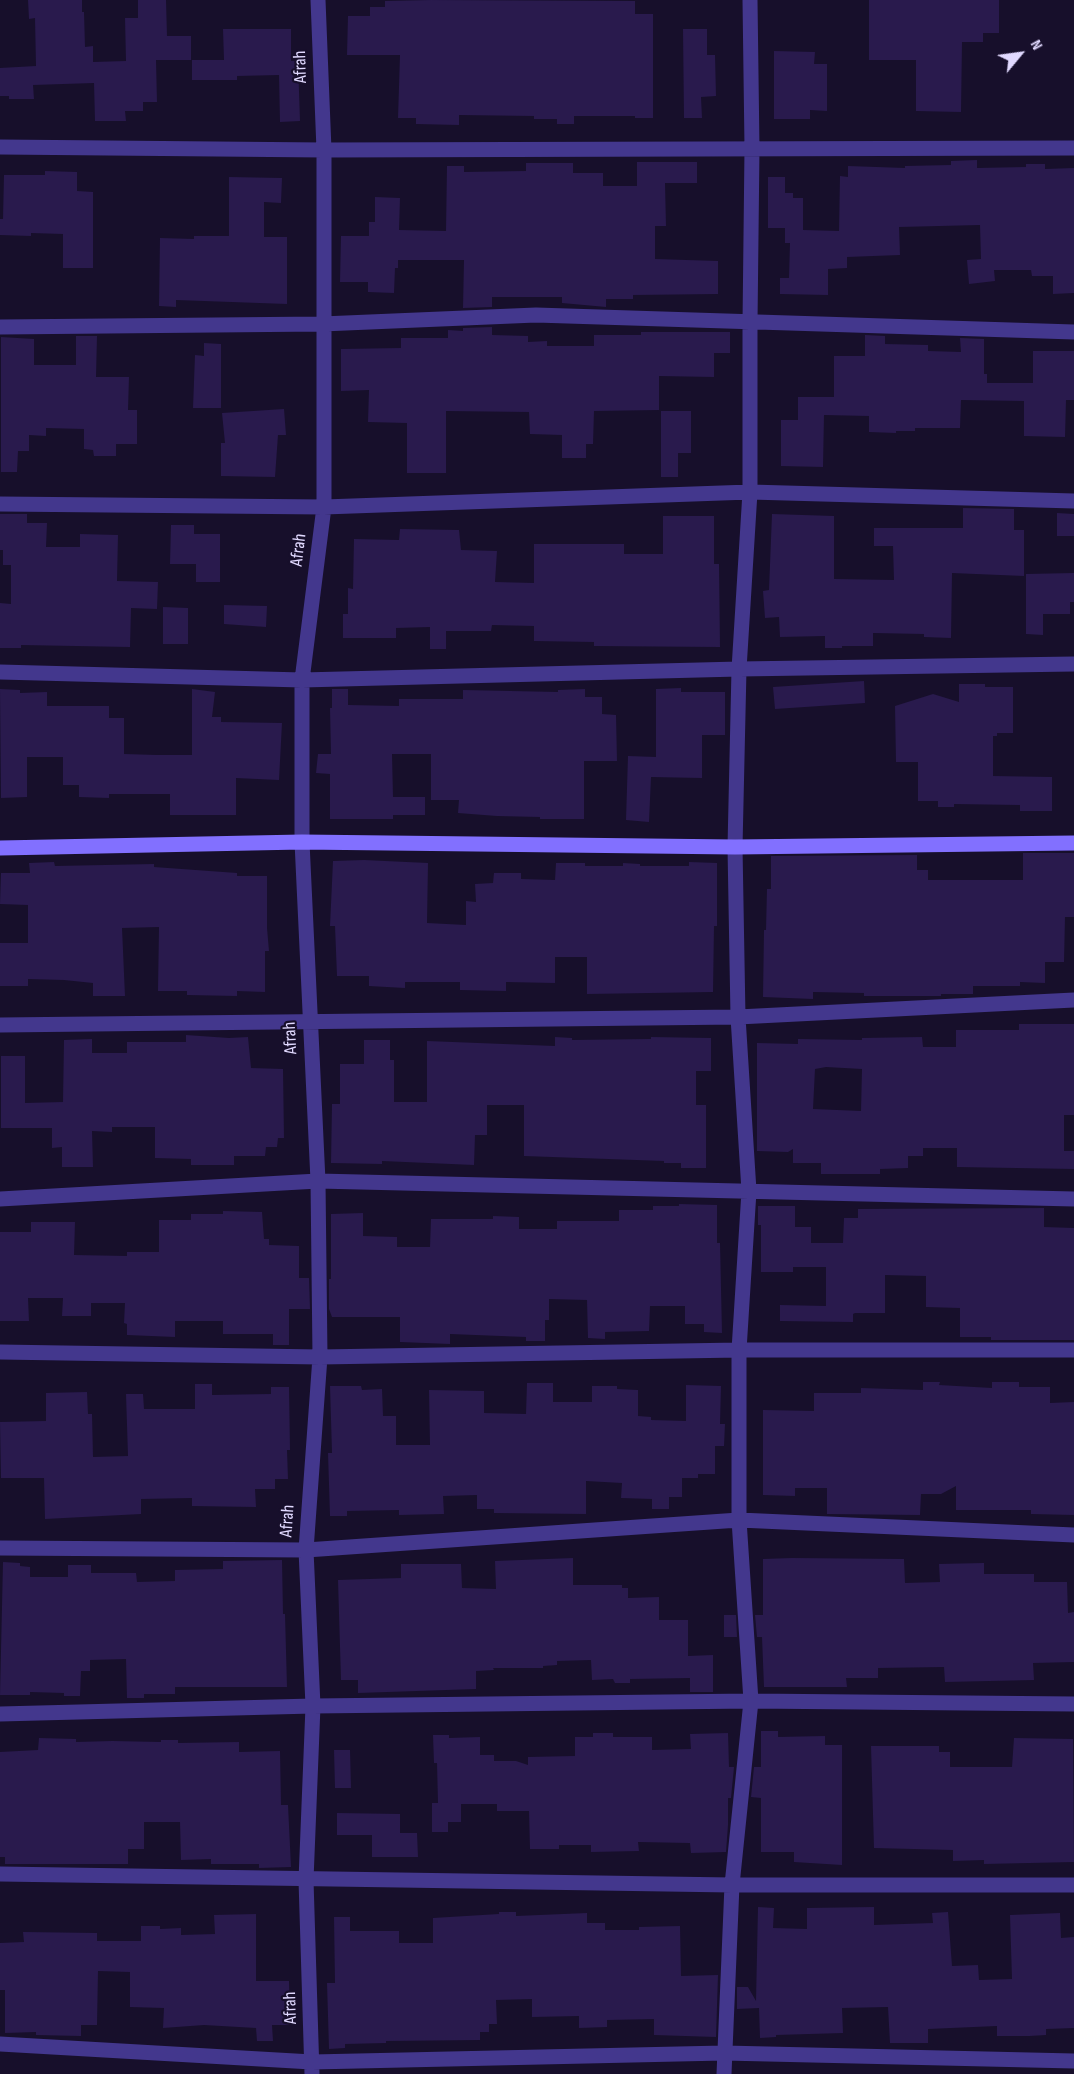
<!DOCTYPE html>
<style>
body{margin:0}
#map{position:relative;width:1074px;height:2074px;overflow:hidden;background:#170f2b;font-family:"Sofia Sans Condensed",sans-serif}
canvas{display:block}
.north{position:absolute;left:990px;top:24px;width:60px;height:60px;-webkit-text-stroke:4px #170f2b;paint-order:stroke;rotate:61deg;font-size:16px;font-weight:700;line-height:24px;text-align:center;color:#e1d9ff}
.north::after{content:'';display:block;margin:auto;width:21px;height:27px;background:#e1d9ff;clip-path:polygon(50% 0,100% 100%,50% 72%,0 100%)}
</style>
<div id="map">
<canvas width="1074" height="2074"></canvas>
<div class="north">N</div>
</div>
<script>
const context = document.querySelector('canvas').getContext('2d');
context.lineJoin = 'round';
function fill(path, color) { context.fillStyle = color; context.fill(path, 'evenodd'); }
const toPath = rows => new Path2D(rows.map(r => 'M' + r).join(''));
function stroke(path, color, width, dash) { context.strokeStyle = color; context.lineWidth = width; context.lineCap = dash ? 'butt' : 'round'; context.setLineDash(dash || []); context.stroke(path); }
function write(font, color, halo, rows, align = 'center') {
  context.font = font + ' "Sofia Sans Condensed",sans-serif'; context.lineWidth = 4.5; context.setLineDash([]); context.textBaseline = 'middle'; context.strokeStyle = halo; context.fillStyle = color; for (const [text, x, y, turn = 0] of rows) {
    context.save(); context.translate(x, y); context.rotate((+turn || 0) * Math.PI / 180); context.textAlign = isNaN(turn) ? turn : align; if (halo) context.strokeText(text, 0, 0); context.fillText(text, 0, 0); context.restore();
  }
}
fill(toPath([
 [28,0,82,0,82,12,84,12,85,47,93,46,93,62,126,61,125,18,138,18,138,0,166,0,167,36,191,36,191,60,156,60,157,102,143,102,143,111,125,111,126,121,95,121,94,83,33,85,34,99,9,99,9,96,0,96,0,68,36,66,35,18,29,19],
 [431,0,635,1,635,14,653,14,653,118,635,118,635,116,574,116,574,124,557,124,557,119,534,119,534,116,459,115,459,125,416,124,416,118,398,118,400,55,347,55,348,16,370,16,370,7,385,7,385,1],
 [869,0,999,0,999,33,983,33,983,42,962,42,961,112,916,111,916,60,869,60],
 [223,29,291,29,291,61,298,61,300,121,280,122,279,75,237,76,237,80,192,80,192,60,224,60],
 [683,29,707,29,707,55,715,55,716,96,701,97,702,118,684,118],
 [774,51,815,52,814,64,827,64,827,111,810,110,810,119,774,119],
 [977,160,977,168,1026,167,1026,164,1045,164,1045,169,1074,168,1074,293,1053,294,1053,276,1032,276,1031,270,994,270,995,281,969,284,967,260,981,259,980,225,899,227,900,255,847,257,847,268,828,269,828,295,780,294,780,278,789,278,790,243,785,243,785,228,768,228,768,177,785,177,785,193,793,193,793,198,803,198,803,230,839,231,840,176,848,177,848,166,905,168,905,166,951,165,951,161],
 [637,162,697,162,697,183,665,183,666,226,655,226,655,259,718,261,718,294,633,295,633,299,606,299,606,307,562,303,562,297,492,297,492,307,463,308,464,260,398,260,398,268,395,268,394,293,368,292,368,282,340,282,341,236,369,236,369,222,375,222,375,197,400,198,399,230,446,231,447,166,464,166,464,172,526,171,526,163,573,163,573,173,603,173,603,186,637,186],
 [45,171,77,172,77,191,93,192,93,268,63,268,63,234,31,233,31,236,0,235,0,219,3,219,4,175,45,175],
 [229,177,282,178,281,203,264,202,264,237,287,237,287,304,176,300,176,307,159,306,160,238,194,239,194,236,229,236],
 [492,327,492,335,528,336,528,342,547,341,547,346,594,346,594,335,641,335,641,332,730,332,730,353,714,353,714,377,659,376,659,410,594,411,593,444,586,444,586,458,562,458,562,435,530,434,529,412,446,411,446,473,407,473,407,423,368,422,369,390,341,391,341,349,401,348,401,338,448,338,448,330,463,331,463,328],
 [865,335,885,336,885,344,928,345,928,351,961,352,960,338,984,339,984,374,987,374,987,383,1033,383,1033,351,1074,351,1074,400,1066,400,1065,437,1024,436,1024,401,961,400,960,428,915,428,915,431,896,431,896,433,869,432,869,416,824,415,823,467,781,466,781,420,798,420,798,397,834,397,834,356,865,356],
 [76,336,97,336,96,377,129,377,128,410,137,410,137,444,116,444,116,456,94,456,93,450,84,449,84,429,46,428,46,436,29,435,29,451,18,451,17,472,1,472,1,337,34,339,34,365,76,365],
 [204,343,221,344,221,408,193,408,195,355,204,356],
 [284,409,286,435,278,435,275,477,221,476,221,443,225,443,222,413],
 [661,411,691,411,691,453,678,453,678,477,661,477],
 [963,508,1014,509,1014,530,1024,530,1024,576,952,573,951,638,924,637,924,634,873,633,873,646,842,646,842,648,825,648,825,636,780,637,779,617,765,618,763,591,769,590,772,514,834,516,834,579,894,580,893,546,874,546,874,528,963,528],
 [1057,513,1074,514,1074,536,1057,536],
 [0,514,27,514,27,523,47,523,46,547,80,547,80,534,118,535,117,581,158,582,157,609,131,608,130,647,21,645,21,648,0,648,0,603,11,604,11,565,3,565,3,550,0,550],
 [663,516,714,516,714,564,719,564,720,647,594,646,594,642,534,641,534,626,492,625,491,631,446,631,446,649,430,649,430,627,396,628,396,638,343,638,343,614,348,614,348,588,353,589,354,539,399,540,400,529,459,530,461,550,497,551,495,582,534,583,534,544,624,544,624,554,663,554],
 [171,525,194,525,194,534,220,534,220,582,196,582,196,564,170,564],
 [1074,573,1074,602,1070,602,1070,614,1043,614,1043,635,1026,634,1026,574],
 [224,605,267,606,266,627,224,624],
 [163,607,188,608,188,644,163,644],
 [864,681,865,703,775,709,773,687],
 [959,684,985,684,985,687,1013,687,1013,733,997,733,997,736,993,736,993,776,1052,777,1052,811,1020,811,1020,805,954,804,954,807,938,807,938,801,918,801,918,762,896,762,895,706,933,694,959,702],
 [681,688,681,692,725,692,725,735,702,735,702,778,651,777,649,822,626,820,628,756,656,757,656,689],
 [0,689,20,690,20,693,47,692,47,706,109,706,109,718,124,718,124,754,157,755,192,755,192,689,215,692,212,717,221,717,221,722,282,723,279,780,236,778,236,815,170,815,170,794,109,794,109,798,79,797,79,785,63,785,63,757,27,757,27,797,1,798],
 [332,689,348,689,348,705,399,706,399,699,463,699,463,690,558,692,558,690,585,689,585,697,602,697,602,714,616,715,617,761,584,761,584,819,540,819,540,817,497,816,458,813,459,800,431,800,431,754,392,754,393,797,425,797,425,815,393,815,393,819,330,819,330,774,316,773,318,754,331,754,330,708,332,708],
 [1023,853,1074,853,1074,917,1065,917,1064,962,1045,962,1045,983,1020,982,1020,986,973,986,973,994,941,994,941,996,864,996,864,993,813,992,813,999,763,997,764,930,766,930,767,889,771,889,771,856,917,855,917,870,928,870,928,880,1023,880],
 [364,860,428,863,427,923,466,925,466,901,476,902,475,884,493,883,494,873,521,873,521,879,555,880,556,863,585,863,585,866,623,866,623,863,640,864,640,866,689,866,689,862,717,863,717,926,714,926,713,992,587,994,587,957,555,957,555,983,506,982,506,991,460,990,460,982,405,982,405,988,369,986,369,976,337,976,335,926,330,926,333,861],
 [54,862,55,866,154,864,154,867,237,873,237,876,267,876,267,928,269,951,265,951,265,992,237,991,237,996,187,995,187,991,158,991,159,927,122,928,125,996,93,996,93,983,64,980,28,979,28,986,0,986,0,943,28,943,28,905,0,904,1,873,30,873,29,863],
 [1019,1024,1074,1024,1074,1115,1064,1115,1064,1151,1074,1151,1074,1169,957,1167,957,1148,923,1148,923,1156,908,1156,908,1168,880,1169,880,1174,821,1174,821,1163,793,1163,793,1149,788,1152,757,1151,757,1043,798,1044,798,1039,862,1040,862,1038,922,1037,923,1047,956,1047,956,1030,1019,1030],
 [826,1067,862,1069,861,1111,813,1109,815,1069],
 [186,1035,229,1038,248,1037,251,1068,283,1069,284,1138,278,1138,277,1147,266,1147,265,1156,234,1156,234,1165,191,1165,191,1159,155,1158,155,1127,112,1127,112,1132,92,1131,93,1167,62,1167,62,1147,52,1148,52,1128,1,1128,1,1056,25,1056,25,1103,63,1102,64,1040,92,1039,92,1053,127,1053,127,1042,186,1042],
 [555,1037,572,1038,572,1040,651,1039,651,1037,711,1038,711,1071,696,1071,696,1105,706,1105,706,1168,681,1168,681,1163,664,1163,664,1161,524,1156,524,1105,487,1105,487,1135,475,1135,474,1165,382,1161,382,1164,331,1163,332,1104,340,1104,340,1064,364,1064,364,1040,390,1040,390,1060,394,1060,394,1102,427,1102,427,1041,555,1046],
 [679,1204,717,1205,717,1243,720,1243,722,1333,704,1332,704,1324,685,1324,685,1306,650,1306,649,1331,605,1332,605,1339,588,1338,587,1300,549,1299,549,1320,545,1320,545,1341,526,1341,526,1337,450,1334,450,1344,400,1342,400,1317,332,1317,329,1309,329,1279,331,1279,331,1214,363,1213,363,1236,397,1237,397,1247,430,1247,431,1219,493,1219,493,1216,519,1217,519,1229,557,1229,557,1221,619,1221,619,1210,653,1210,653,1206,679,1206],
 [758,1206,795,1206,795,1227,811,1227,811,1243,843,1243,844,1218,858,1218,858,1209,1044,1208,1044,1227,1074,1228,1074,1340,991,1340,991,1337,960,1337,960,1308,926,1307,926,1276,885,1275,885,1313,855,1313,853,1314,853,1322,780,1321,780,1305,826,1306,826,1267,793,1267,793,1272,761,1272,761,1225,758,1225],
 [223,1211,262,1212,264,1239,269,1239,269,1245,299,1246,299,1278,309,1278,310,1309,289,1309,289,1345,273,1345,273,1334,223,1334,223,1321,175,1321,175,1337,127,1335,127,1324,124,1323,125,1303,91,1303,91,1316,62,1316,63,1298,28,1298,29,1321,0,1321,0,1232,31,1232,31,1222,75,1222,74,1255,127,1256,127,1252,159,1252,159,1220,191,1220,191,1214,223,1214],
 [923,1382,940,1382,939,1385,992,1388,992,1382,1019,1382,1019,1387,1050,1387,1050,1403,1074,1402,1074,1515,1031,1514,1031,1510,956,1510,956,1486,941,1494,921,1494,920,1515,827,1514,827,1488,795,1488,795,1496,763,1495,763,1410,814,1411,814,1393,861,1393,861,1388,923,1390],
 [527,1383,553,1383,553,1402,592,1402,592,1386,617,1386,617,1389,638,1390,638,1416,651,1417,651,1420,686,1421,686,1385,721,1386,720,1424,725,1424,724,1446,715,1446,715,1474,698,1474,698,1478,682,1478,682,1497,669,1497,669,1509,652,1509,652,1499,621,1498,622,1483,586,1481,586,1514,494,1513,494,1509,477,1509,477,1495,443,1496,444,1514,399,1515,399,1510,347,1511,347,1516,330,1516,328,1453,332,1453,330,1386,361,1386,362,1390,382,1389,383,1416,396,1416,396,1445,430,1445,429,1390,484,1391,484,1413,526,1414],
 [195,1384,212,1384,212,1395,271,1394,271,1387,289,1387,290,1450,287,1450,288,1479,275,1479,275,1489,255,1489,256,1507,192,1506,192,1498,141,1499,141,1514,45,1519,44,1478,1,1478,0,1422,46,1421,46,1393,87,1392,88,1414,92,1414,93,1457,128,1456,126,1394,143,1394,144,1409,195,1409],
 [573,1558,573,1585,622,1585,622,1588,628,1588,628,1598,659,1597,659,1620,688,1620,688,1656,713,1655,713,1692,690,1692,690,1678,630,1679,630,1683,615,1683,613,1679,592,1680,591,1660,557,1661,557,1665,543,1666,543,1668,493,1668,494,1670,476,1671,476,1689,358,1693,358,1680,341,1680,338,1580,401,1578,401,1564,461,1564,462,1588,496,1589,495,1561],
 [792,1558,904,1559,905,1583,940,1582,939,1564,984,1563,984,1574,1034,1574,1034,1582,1067,1582,1068,1613,1074,1612,1074,1662,1033,1663,1034,1680,945,1682,944,1667,878,1668,878,1678,846,1678,847,1687,764,1687,762,1637,757,1637,755,1615,763,1615,763,1559],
 [282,1560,283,1614,285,1614,287,1687,175,1687,175,1694,144,1694,144,1698,127,1698,126,1659,90,1660,90,1671,81,1671,80,1696,64,1696,64,1693,30,1692,30,1695,0,1695,3,1562,20,1563,20,1566,30,1567,30,1577,68,1577,68,1565,91,1565,91,1573,136,1573,137,1582,175,1581,175,1570,223,1569,223,1561],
 [724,1615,736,1615,737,1637,724,1637],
 [761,1731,778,1731,778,1737,825,1736,825,1745,842,1745,842,1865,794,1862,794,1852,761,1852,761,1798,751,1797,754,1767,761,1767],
 [593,1733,613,1733,613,1737,652,1737,652,1750,691,1749,690,1734,728,1733,729,1767,734,1767,731,1798,728,1798,728,1825,726,1852,691,1853,690,1843,638,1842,639,1851,591,1852,591,1845,559,1845,559,1849,530,1849,529,1811,497,1811,497,1804,461,1804,461,1822,448,1822,448,1832,432,1832,432,1803,438,1803,437,1763,434,1763,433,1735,449,1735,449,1738,480,1737,480,1755,494,1755,494,1761,516,1761,528,1765,528,1757,575,1756,575,1737,593,1737],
 [39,1738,76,1739,76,1742,112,1741,161,1742,161,1740,178,1740,178,1743,239,1742,239,1752,280,1751,281,1805,288,1805,291,1867,259,1868,259,1864,211,1864,211,1859,181,1860,180,1822,144,1822,144,1849,128,1849,128,1864,5,1864,5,1857,0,1857,0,1752,38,1750],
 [1014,1738,1073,1739,1074,1862,984,1864,984,1860,953,1861,953,1850,874,1848,871,1746,939,1746,939,1752,950,1752,950,1767,1012,1767],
 [334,1750,350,1750,351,1788,335,1788],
 [337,1813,400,1814,400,1833,417,1833,418,1857,372,1857,372,1835,337,1835],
 [758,1907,774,1908,773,1928,807,1929,807,1908,874,1907,874,1925,933,1923,932,1913,948,1912,952,1966,978,1965,979,1980,1012,1979,1010,1915,1060,1913,1061,1938,1074,1937,1074,2028,1046,2029,1046,2035,1029,2036,997,2036,997,2026,928,2029,928,2043,890,2043,888,2007,842,2008,843,2033,776,2035,776,2037,760,2038,759,2008,737,2009,737,1987,748,1987,756,2001],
 [499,1912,516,1912,516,1916,587,1913,587,1923,605,1923,605,1930,639,1930,639,1927,680,1926,681,1976,718,1975,716,2037,654,2035,654,2019,607,2020,607,2027,579,2028,579,2016,532,2017,532,1999,496,2000,497,2024,489,2024,489,2032,480,2032,480,2040,386,2041,386,2043,345,2044,345,2048,329,2049,327,1983,335,1983,334,1917,350,1917,350,1931,399,1931,399,1943,433,1943,433,1918,499,1914],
 [256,1914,256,1981,289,1981,290,2025,272,2025,273,2041,257,2041,256,2028,204,2025,163,2028,164,2008,130,2007,130,1972,98,1971,97,2025,81,2025,81,2036,36,2035,36,2032,5,2033,5,1990,0,1990,0,1943,24,1942,23,1932,97,1933,97,1941,141,1941,141,1926,160,1926,160,1929,181,1928,181,1935,215,1934,214,1915]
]), '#291a4d');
stroke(toPath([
 [0,147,324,150,1074,148],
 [0,327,322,324,536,315,1074,332],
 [0,504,324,507,750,492,1074,501],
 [0,672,302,680,739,669,1074,664],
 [0,1025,738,1017,1074,1000],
 [0,1199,318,1181,1074,1199],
 [0,1352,320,1357,739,1350,1074,1350],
 [0,1548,306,1550,739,1520,1074,1535],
 [0,1714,313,1706,751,1701,1074,1704],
 [0,1874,732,1885,1074,1885],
 [0,2044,312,2062,724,2053,1074,2061],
 [312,2074,306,1880,313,1706,306,1550,320,1357,318,1181,302,842,302,680,324,507,324,150,318,0],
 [724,2074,732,1885,751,1701,739,1520,739,1350,749,1191,738,1017,735,847,739,669,750,492,750,323,752,148,750,0]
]), '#43378d', 15);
stroke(toPath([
 [0,848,302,842,735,847,1074,843]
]), '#8270ff', 15);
write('18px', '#e1d9ff', '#170f2b', [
 ["Afrah",301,67,-92],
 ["Afrah",299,550,-83],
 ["Afrah",291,1038,-93],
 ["Afrah",288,1521,-86],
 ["Afrah",291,2008,-92]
]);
</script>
